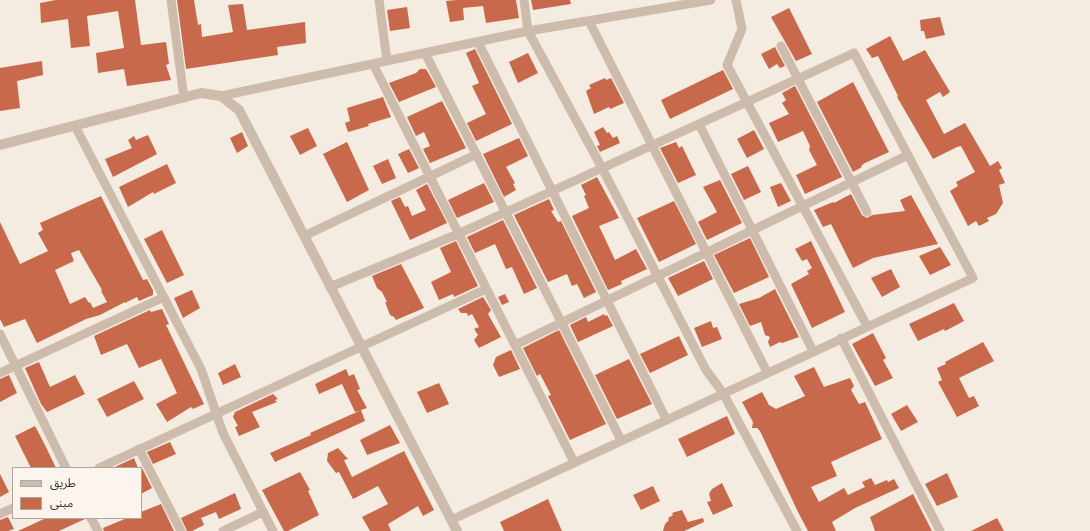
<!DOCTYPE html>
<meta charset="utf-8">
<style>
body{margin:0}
#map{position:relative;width:1090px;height:531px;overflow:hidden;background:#f4ebe1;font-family:Ubuntu,"Noto Sans Arabic",sans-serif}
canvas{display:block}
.legend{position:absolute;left:12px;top:467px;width:130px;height:52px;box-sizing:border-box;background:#fbf5ee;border:1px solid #aea6a0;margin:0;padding:5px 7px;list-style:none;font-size:12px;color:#3b302b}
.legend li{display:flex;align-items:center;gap:8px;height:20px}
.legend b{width:20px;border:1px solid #aea6a0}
</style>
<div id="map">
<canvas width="1090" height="531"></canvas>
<ul class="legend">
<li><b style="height:5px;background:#cdbbac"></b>طريق</li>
<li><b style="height:11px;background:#c8694b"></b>مبنى</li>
</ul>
</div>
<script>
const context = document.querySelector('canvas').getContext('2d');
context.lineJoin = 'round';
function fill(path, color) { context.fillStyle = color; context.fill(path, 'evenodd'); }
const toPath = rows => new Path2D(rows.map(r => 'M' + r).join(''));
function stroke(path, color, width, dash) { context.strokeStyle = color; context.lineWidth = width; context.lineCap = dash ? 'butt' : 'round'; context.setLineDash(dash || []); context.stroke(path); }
fill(toPath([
 [56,0,135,0,141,45,166,42,169,64,166,65,171,80,127,86,124,69,98,73,96,53,124,48,118,11,87,16,90,46,71,48,68,19,41,23,40,3],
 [177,0,194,0,198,25,201,24,202,37,233,32,228,5,243,4,247,30,305,22,306,43,277,47,278,55,186,69],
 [457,0,516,0,519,18,486,23,483,6,463,8,464,20,450,22,446,1],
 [531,0,570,0,571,4,533,10],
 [407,7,410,28,390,31,387,10],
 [789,8,812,54,796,61,771,17],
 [940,17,945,35,926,39,924,31,921,31,920,20],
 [890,36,903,61,925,50,950,92,943,97,940,92,926,100,944,134,965,123,990,166,998,161,1002,168,999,170,1005,183,999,185,1003,203,996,214,987,218,989,221,979,226,976,221,968,226,950,191,958,186,956,182,975,172,961,146,957,147,933,159,897,97,898,96,878,56,872,58,866,49],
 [775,47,785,66,780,68,777,64,769,69,761,54],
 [475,49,512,124,476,141,467,123,486,114,472,86,479,83,466,53],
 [528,53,538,73,518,83,509,62],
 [42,61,43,75,17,81,20,108,0,111,0,68],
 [420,69,426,69,436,87,399,102,389,83,416,73],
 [723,70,733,89,670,119,661,100],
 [605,78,606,80,611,78,624,103,610,109,609,107,594,114,586,91,591,88,589,85],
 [853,82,889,152,865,163,861,166,862,167,853,172,817,102],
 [795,86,842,177,805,194,796,175,817,165,809,150,810,146,803,131,778,142,769,123,789,114,782,103,786,100,782,93],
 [383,97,391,117,368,124,369,126,348,132,345,123,350,121,347,108],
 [442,101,466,148,430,163,423,149,430,146,424,132,416,136,407,117],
 [603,127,607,133,609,132,613,138,617,136,620,143,600,152,597,146,600,145,594,132],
 [308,128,317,146,300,155,290,136],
 [754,130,764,149,747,158,737,139],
 [242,132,248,146,237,153,230,138],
 [148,135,157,154,113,177,105,159,132,148,128,140,134,136,136,140],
 [519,138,528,156,506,167,515,183,513,184,516,190,504,197,483,154],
 [347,142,369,190,347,202,323,154],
 [676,142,679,148,682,146,696,175,678,183,660,148],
 [409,149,419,168,408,173,398,154],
 [388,159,396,178,382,184,373,166],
 [167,164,176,183,154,194,153,192,128,207,119,187],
 [748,166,761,192,744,200,731,174],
 [597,177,619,218,599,226,615,260,636,249,647,269,621,281,622,284,608,290,572,216,589,208,584,196,586,195,581,185],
 [720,180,742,223,707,240,698,222,717,212,703,187],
 [484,183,494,202,457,218,448,200],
 [781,183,791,201,778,207,770,187],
 [427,184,447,223,410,240,391,201,400,197,405,207,408,206,412,216,426,210,416,190],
 [851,194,862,215,867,218,872,215,905,211,900,200,911,195,938,244,873,258,853,268,831,224,823,227,814,210,833,202,834,203],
 [101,196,143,280,147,279,153,290,153,295,139,301,137,297,125,303,125,302,100,315,86,319,37,343,25,319,4,327,0,319,0,222,20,264,48,251,38,233,43,230,40,223],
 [79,250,102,290,101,291,107,302,93,308,90,302,89,303,85,297,70,304,55,270,74,261,71,253],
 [549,199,554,210,551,211,558,222,561,221,596,292,584,298,577,284,572,286,567,274,548,282,514,215],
 [674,201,696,244,659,262,637,218],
 [503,220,537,288,524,294,512,267,506,269,495,244,475,253,467,237],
 [162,230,184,275,167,283,144,239],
 [750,238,769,277,734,293,714,255],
 [456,241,478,286,454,297,453,294,439,300,431,282,451,272,440,248],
 [811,241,845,312,812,328,791,284,809,274,807,271,812,268,807,259,802,261,795,249],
 [940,247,951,265,930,275,919,256],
 [704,261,713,279,678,296,668,278],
 [401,264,424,308,396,320,394,317,390,315,385,302,387,302,382,292,377,288,372,276],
 [891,269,900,287,882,297,871,278],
 [775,289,799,337,782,343,780,342,770,347,768,342,770,337,765,335,761,322,750,326,739,304,759,298],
 [192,290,200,308,183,318,174,298],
 [505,294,509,302,502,305,498,297],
 [483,297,491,310,488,314,501,337,479,348,474,340,478,335,474,329,479,327,472,314,468,316,467,313,461,313,458,309],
 [954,303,964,321,945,331,944,329,918,341,909,324],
 [162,309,169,324,166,325,204,404,193,409,191,407,167,422,156,404,177,393,161,359,139,368,127,344,101,355,94,336,150,310,151,312],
 [604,314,605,316,607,315,613,326,578,342,570,325,586,317,588,322],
 [711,321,713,328,717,327,722,339,702,347,694,328],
 [559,330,606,424,570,440,548,396,551,395,540,374,537,376,523,348],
 [873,333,886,358,883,360,893,378,875,386,852,344],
 [679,336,688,355,650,373,640,354],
 [983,342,994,361,959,378,969,398,974,396,979,406,957,417,938,382,942,380,937,368,946,364,945,362],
 [511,350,520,369,499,377,493,365,496,357],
 [629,359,652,404,617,419,595,375],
 [39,362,50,387,75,375,85,394,47,412,41,404,25,368],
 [235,364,241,377,223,385,218,373],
 [814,367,824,387,850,378,854,386,851,390,859,404,865,402,882,439,831,462,837,476,811,487,819,502,844,488,848,495,865,487,862,482,871,478,875,485,887,480,888,482,894,479,899,488,855,508,832,522,836,531,808,531,798,512,760,431,757,428,752,428,753,422,742,402,762,392,769,405,776,409,805,396,794,376],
 [346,369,349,376,354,374,360,389,357,390,367,408,361,410,365,421,275,462,270,453,311,435,310,433,359,411,355,412,342,384,319,394,315,384],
 [9,375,17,393,0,402,0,379],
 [134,381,144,399,107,417,97,399],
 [439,383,449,404,427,413,417,392],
 [273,394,278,399,275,400,277,402,252,412,260,427,239,436,235,427,238,426,233,417,235,412],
 [907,405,918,422,901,431,891,414],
 [727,416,735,434,687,457,678,439],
 [390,425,400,443,367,455,360,440],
 [35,426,45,445,56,468,31,468,15,436],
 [170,442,176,454,153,464,147,452],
 [338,448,348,459,344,460,352,477,404,451,434,510,423,516,418,506,388,524,391,531,370,531,362,517,388,504,378,486,353,499,339,472,336,473,327,461,328,453],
 [134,458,138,468,113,468],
 [141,466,152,488,141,494],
 [300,472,310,490,308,491,319,515,288,531,284,531,262,490],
 [947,473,958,497,937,506,925,484],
 [0,474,9,492,0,497],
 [722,483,733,506,713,515,707,502,711,501,709,494,712,489],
 [653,486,660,501,641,510,633,495],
 [235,493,241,509,219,519,216,512,201,518,204,525,192,531,187,531,181,518],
 [913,494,932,531,875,531,870,517],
 [548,499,562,531,504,531,500,522],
 [161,504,174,531,104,531,103,528,127,518,141,518,141,512],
 [682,510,688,522,703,518,704,522,684,531,663,531,665,524,669,520,668,518,673,515,672,513],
 [8,517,14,529,8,531,0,531,0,520],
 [46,518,85,518,85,519,59,531,18,531],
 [997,518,1004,531,971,531]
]), '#c8694b');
stroke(toPath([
 [171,0,184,98],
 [379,0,387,61],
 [524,0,528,31,602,168,706,370,723,393,797,531],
 [736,0,742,29,727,65,867,326],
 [589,21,767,372],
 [478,42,666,419],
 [781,46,867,212],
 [425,53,621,440],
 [373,64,574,462],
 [221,96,528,31,711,0],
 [699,124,813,351],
 [75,126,201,369,223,433,273,531],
 [304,236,477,154],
 [330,287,458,234,854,53,973,278,451,520],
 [0,334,66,468],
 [841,338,940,531],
 [515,345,908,155],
 [0,373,164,297],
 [139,449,181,531],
 [99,468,486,289],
 [0,514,13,508],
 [91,518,98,531],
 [223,531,263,512]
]), '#cdbbac', 9);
stroke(toPath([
 [0,145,201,93,221,96,239,110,457,531]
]), '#cdbbac', 10);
</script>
